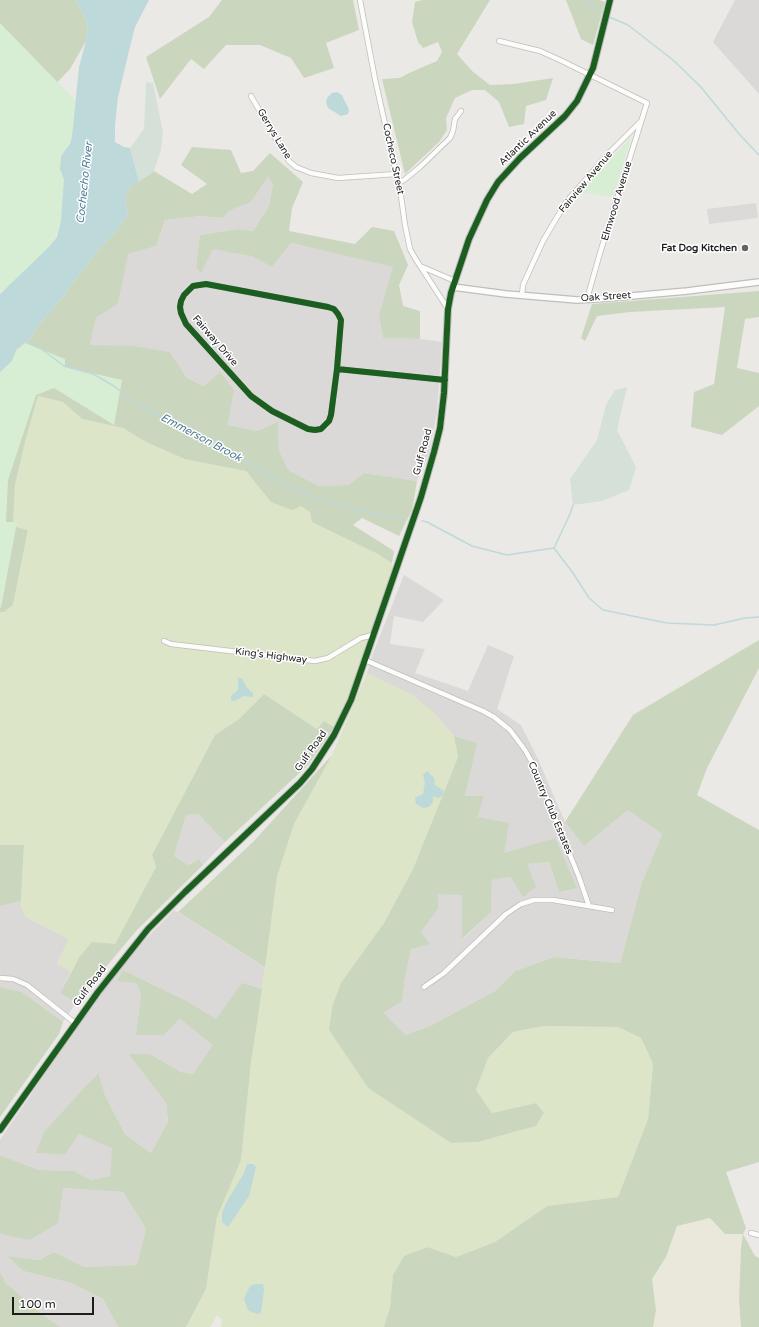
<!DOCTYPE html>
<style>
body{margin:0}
#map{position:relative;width:759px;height:1327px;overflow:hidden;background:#ebe9e6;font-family:"Varela Round",sans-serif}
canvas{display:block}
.scale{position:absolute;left:12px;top:1297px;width:82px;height:18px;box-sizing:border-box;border:2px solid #1d1d1d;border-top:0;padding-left:5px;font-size:12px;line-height:14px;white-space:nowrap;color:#1d1d1d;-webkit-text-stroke:3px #fff;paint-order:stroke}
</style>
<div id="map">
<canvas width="759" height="1327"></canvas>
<div class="scale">100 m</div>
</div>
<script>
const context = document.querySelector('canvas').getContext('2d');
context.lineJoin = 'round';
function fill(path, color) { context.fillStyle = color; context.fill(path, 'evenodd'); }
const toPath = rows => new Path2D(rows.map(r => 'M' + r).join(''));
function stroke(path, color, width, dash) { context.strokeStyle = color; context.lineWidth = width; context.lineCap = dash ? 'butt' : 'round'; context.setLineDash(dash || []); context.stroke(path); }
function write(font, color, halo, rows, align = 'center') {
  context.font = font + ' "Varela Round",sans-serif'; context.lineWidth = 3; context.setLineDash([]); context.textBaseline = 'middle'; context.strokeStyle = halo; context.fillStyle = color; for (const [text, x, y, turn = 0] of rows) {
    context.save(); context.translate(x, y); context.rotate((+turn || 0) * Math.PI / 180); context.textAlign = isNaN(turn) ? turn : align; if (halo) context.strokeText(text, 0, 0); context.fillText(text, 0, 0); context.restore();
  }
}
fill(toPath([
 [735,0,759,0,759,94,713,42],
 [268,177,273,184,269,206,253,231,238,229,200,235,196,267,201,272,212,248,251,256,272,267,291,243,394,267,379,315,383,338,420,339,442,342,437,413,428,456,417,481,364,473,348,485,319,486,288,470,279,450,278,423,257,431,228,425,234,390,220,373,204,386,187,378,170,352,90,345,96,318,118,304,127,254,156,246,165,220,201,216,223,218,229,211,251,202],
 [404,575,444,600,423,622,394,616,390,644,425,649,415,673,468,691,488,645,514,656,497,709,521,725,538,759,565,822,584,846,628,810,662,834,642,882,620,963,554,957,515,971,495,991,430,1026,404,1035,384,1013,402,1001,405,978,411,949,421,932,438,909,438,894,462,894,463,939,491,912,492,880,511,877,527,864,549,862,559,892,555,838,504,854,477,817,465,796,476,743,454,736,433,712,367,673,372,656],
 [198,814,225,842,203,865,199,859,189,865,174,856,186,815],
 [21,901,21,906,26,917,69,939,57,964,71,971,60,993,76,1003,63,1022,22,992,0,987,0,906],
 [174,910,265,967,262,989,242,984,216,1020,187,1001,123,970,136,983,141,995,136,1035,164,1035,180,1019,214,1045,193,1074,181,1072,150,1054,130,1054,166,1103,168,1121,151,1153,125,1134,105,1095,97,1073,36,1153,65,1155,79,1134,113,1148,110,1176,91,1180,74,1171,39,1170,0,1155,0,1140,70,1037,109,983,141,944],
 [63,1188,123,1192,146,1229,137,1265,84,1267,54,1252,39,1260,9,1256,23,1271,71,1283,103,1299,118,1327,61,1327,43,1315,5,1282,0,1271,0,1233,5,1235]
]), '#dad9d7');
fill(toPath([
 [710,1218,725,1234,743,1233,741,1249,739,1299,741,1327,653,1327,656,1310,652,1279,666,1257,677,1226]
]), '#eae8da');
fill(toPath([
 [38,396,63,402,82,419,123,428,144,441,232,468,246,471,271,502,301,506,392,563,392,573,352,691,344,712,334,727,324,721,317,729,264,694,239,719,215,735,152,855,156,867,115,944,86,948,71,971,57,964,69,939,26,917,21,906,24,845,0,845,0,612,4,612,13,605,28,530,13,526,15,485,25,442],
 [367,673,413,695,433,712,454,736,458,757,413,869,384,923,332,1007,329,1030,368,1088,451,1143,478,1142,536,1126,544,1114,536,1103,492,1113,476,1090,488,1058,513,1032,542,1026,618,1027,641,1038,653,1064,648,1119,618,1197,547,1206,495,1242,456,1257,427,1247,404,1256,393,1275,390,1307,384,1327,221,1327,222,1320,217,1315,210,1327,186,1327,206,1289,217,1217,241,1159,251,1063,277,877,294,824,332,755]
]), '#dce5c8');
fill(toPath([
 [0,0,76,0,88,25,86,41,70,69,24,117,0,131],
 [222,0,353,0,359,30,326,43,334,68,304,78,291,58,260,45,226,45,204,69,191,59,160,99,146,57,209,17],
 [422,0,490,0,457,54,472,71,490,85,514,84,553,78,546,100,526,106,524,124,509,127,499,102,485,90,472,90,455,98,446,118,447,130,439,142,405,174,382,79,400,78,409,73,437,61,442,52,438,42,423,48,418,42,412,22,415,2],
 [566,0,599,0,605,2,593,45,581,39],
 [192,147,231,150,241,173,253,171,270,153,303,182,292,208,289,231,355,244,372,227,394,231,408,265,399,285,403,306,420,311,420,339,383,338,379,315,393,267,291,243,272,267,251,256,213,249,201,273,196,267,200,235,238,229,253,231,269,206,273,184,268,177,251,202,229,211,223,218,201,216,165,220,156,246,128,254,118,304,96,318,90,345,133,346,170,352,187,378,204,386,220,372,234,390,228,425,257,431,278,422,279,450,288,470,319,486,348,485,364,473,417,481,412,510,399,536,362,518,353,525,394,551,392,563,376,553,312,522,310,512,301,506,292,510,271,502,246,471,185,459,144,441,123,428,82,419,63,402,38,396,25,442,15,485,13,526,28,530,13,605,4,612,0,612,0,372,12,361,17,348,32,337,36,328,65,295,71,285,99,249,115,233,128,214,125,199,129,188,154,171,192,194,207,184,181,165],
 [759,291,759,317,745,319,737,368,759,373,759,406,722,435,691,427,694,392,714,384,725,307,630,312,597,316,585,341,581,338,592,304],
 [759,640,759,668,707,768,697,795,759,830,759,1162,726,1172,746,1228,743,1234,755,1256,759,1258,759,1327,741,1327,739,1299,741,1249,743,1234,725,1234,710,1218,677,1226,666,1257,652,1279,656,1310,653,1327,384,1327,390,1307,393,1275,404,1256,427,1247,456,1257,495,1242,547,1206,618,1197,648,1119,653,1064,641,1038,618,1027,543,1026,513,1032,488,1058,476,1090,492,1113,536,1103,544,1113,536,1126,478,1142,451,1143,368,1088,329,1030,332,1007,341,983,384,923,413,869,458,757,454,736,477,743,465,796,484,796,477,817,509,823,504,853,555,838,577,888,559,892,549,862,527,864,536,887,523,897,511,877,492,880,491,912,462,939,462,895,438,894,438,909,421,932,430,944,411,949,405,978,402,1001,384,1013,405,1035,430,1026,495,991,515,971,554,957,620,963,642,882,662,834,628,810,584,846,565,822,633,715],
 [264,694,317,729,324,721,334,727,308,765,225,842,198,814,186,815,174,856,189,865,199,859,203,865,136,931,76,1003,60,993,80,956,92,942,115,944,156,867,152,855,215,735,239,719],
 [332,755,294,824,277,877,265,967,178,912,254,841],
 [0,845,24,845,21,901,0,906],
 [123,970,187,1001,216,1019,242,983,262,989,251,1063,241,1160,217,1217,206,1289,186,1327,118,1327,103,1299,71,1283,23,1271,8,1256,39,1260,54,1252,84,1267,137,1265,146,1229,123,1192,63,1188,58,1223,30,1240,5,1235,0,1233,0,1155,39,1170,74,1171,91,1180,110,1176,112,1148,79,1134,65,1155,36,1153,44,1132,98,1073,105,1095,125,1134,151,1153,168,1121,166,1103,129,1054,150,1054,181,1072,193,1074,213,1045,180,1019,164,1035,136,1035,141,995,136,983,117,981],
 [0,987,22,992,63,1022,59,1034,0,1117],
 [0,1271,5,1282,43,1315,61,1327,0,1327]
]), '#cbd6be');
fill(toPath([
 [146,82,153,83,163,132,161,150,154,171,139,182,130,148,144,129],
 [627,387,617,430,636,467,629,490,602,501,573,505,570,479,597,440,606,405,615,390]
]), '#d5e0d8');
fill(toPath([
 [0,23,75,100,66,202,56,237,38,269,0,292],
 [632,136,613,197,581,192],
 [25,343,65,359,65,367,122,380,114,425,54,388,36,395,8,480,6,522,17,522,1,608,0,607,0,371,12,360,14,352]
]), '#d8eed4');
fill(toPath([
 [756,203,758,218,709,224,707,209]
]), '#dbdad9');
fill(toPath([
 [76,0,149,0,135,27,130,47,118,97,115,125,115,142,124,147,130,148,139,182,129,188,125,199,128,214,115,233,99,249,71,285,65,295,36,328,32,337,17,348,12,361,0,372,0,294,49,247,57,237,61,220,64,179,60,169,61,156,70,144,72,136,79,67,86,41,88,25],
 [337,92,342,95,349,110,348,114,341,116,328,108,326,103,327,98,332,93],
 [238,678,241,678,243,680,247,688,253,693,253,697,244,696,234,701,231,700,231,696,238,690],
 [427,771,434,778,435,785,444,791,442,796,438,798,433,796,433,802,429,807,423,808,416,804,415,798,423,794,425,783,423,775],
 [247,1164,253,1164,256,1167,249,1196,228,1227,222,1222,222,1213,226,1203,244,1173],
 [255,1284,263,1284,264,1290,261,1312,259,1314,254,1313,248,1310,244,1299,250,1286]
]), '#bdd9da');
stroke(toPath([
 [585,0,607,16,628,25,673,60,700,86,740,135,759,155],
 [25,341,40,348,64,366,93,374,114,386,136,403,187,430,211,446,254,465,283,484,314,497,351,508,384,516,407,517],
 [422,521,427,522,472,546,507,555,554,548],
 [554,548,573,573,589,598,603,610,667,623,714,625,745,618,759,617],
 [554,548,570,514,573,505]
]), '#bdd9da', 1.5);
const minor = toPath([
 [360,0,375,79,401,196,405,225,410,249,415,258,448,309],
 [499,41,540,51,562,61,647,103,600,253,587,299],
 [251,96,283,151,289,161,296,167,311,173,338,178,396,174],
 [398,183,404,180,420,167,450,138,453,131,455,119,461,111],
 [420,266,455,281],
 [522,295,523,285,543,241,566,202,611,151,641,121],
 [337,369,341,320,338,314,334,309,328,307,206,284,193,286,184,295,181,301,180,307,181,313,186,324,251,396,272,411,308,429,315,430,321,429,329,421,331,415,337,369,445,380],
 [164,641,171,644,315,661,328,658,361,638,373,635],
 [365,660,483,711,494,717,510,730,525,750,534,766,579,877,589,906],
 [0,978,13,979,27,985,75,1023],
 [424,987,444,973,506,914,521,904,534,900,553,900,612,910],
 [751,1233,759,1235]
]);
const tertiary = toPath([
 [453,287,506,294,577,300,609,298,687,291,759,282],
 [0,1130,98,992,148,929,185,892,300,783,312,769,334,735,351,700,421,497,434,452,440,428,444,393,448,309,451,293,469,239,487,200,498,182,520,158,565,116,577,101,593,68,610,0]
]);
stroke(minor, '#bebebc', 6);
stroke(tertiary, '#bebebc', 8);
stroke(minor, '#fcfcfb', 4.5);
stroke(tertiary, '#fcfcfb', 5.5);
stroke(toPath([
 [337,369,341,320,338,314,334,309,328,307,206,284,193,286,184,295,181,301,180,307,181,313,186,324,251,396,272,411,308,429,315,430,321,429,329,421,331,415,337,369,445,380],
 [0,1130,98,992,148,929,185,892,300,783,312,769,334,735,351,700,421,497,434,452,440,428,444,393,448,309,451,293,469,239,487,200,498,182,520,158,565,116,577,101,593,68,610,0]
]), '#1b5e20', 6);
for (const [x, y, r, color] of [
 [745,248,4,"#656463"]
]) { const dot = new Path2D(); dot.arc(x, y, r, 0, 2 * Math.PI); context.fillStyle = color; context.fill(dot); stroke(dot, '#fff', 1.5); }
write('10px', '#1d1d1d', '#fff', [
 ["Gerrys Lane",274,134,59],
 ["Atlantic Avenue",528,138,-44],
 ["Cocheco Street",393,159,78],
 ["Fairview Avenue",586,182,-50],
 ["Elmwood Avenue",617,201,-73],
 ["Oak Street",606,297,-4],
 ["Fairway Drive",215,341,49],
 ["Gulf Road",423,452,-75],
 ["King's Highway",271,656,7],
 ["Gulf Road",311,751,-55],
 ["Country Club Estates",550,808,67],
 ["Gulf Road",90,986,-53]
]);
write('bold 10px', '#1d1d1d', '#fff', [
 ["Fat Dog Kitchen",737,248]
], 'right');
write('italic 11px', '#4e7a93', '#fff', [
 ["Cochecho River",85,183,-84],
 ["Emmerson Brook",201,438,28]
]);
</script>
